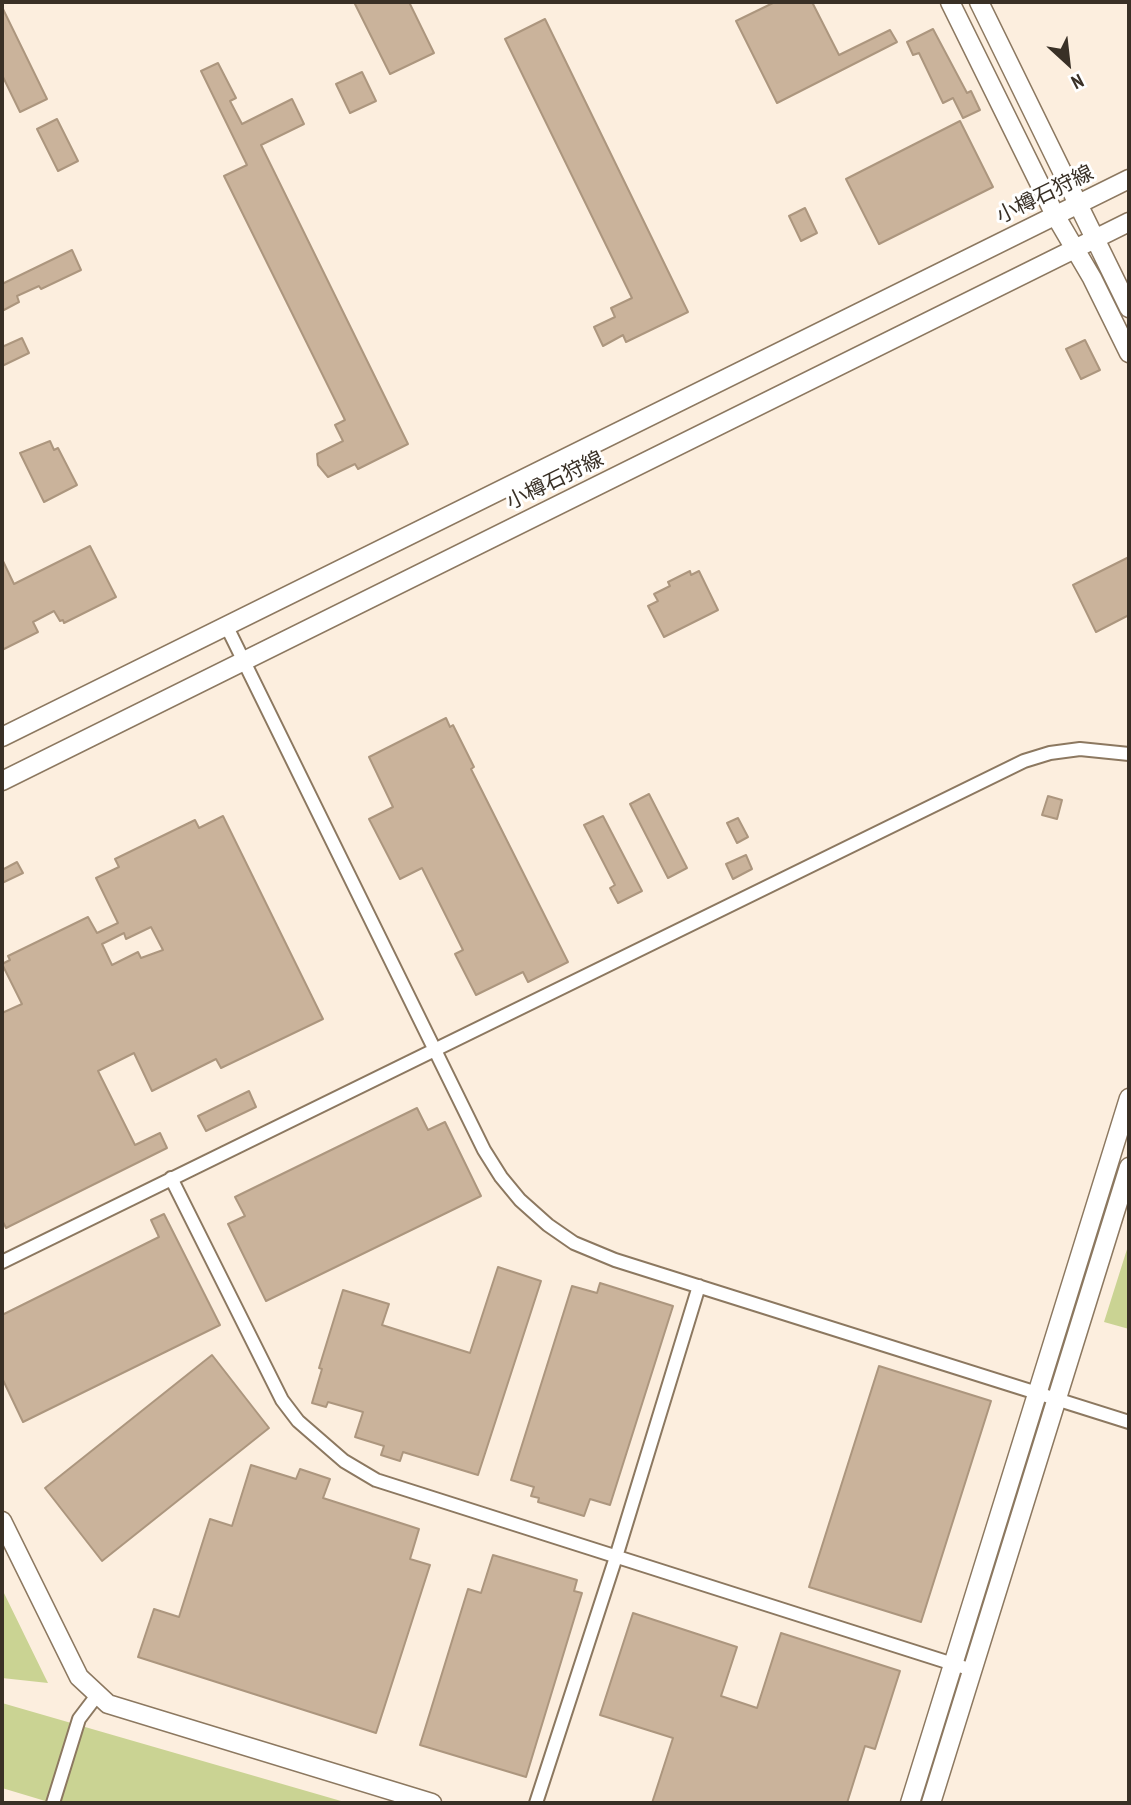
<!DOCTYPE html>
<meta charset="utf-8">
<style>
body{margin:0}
#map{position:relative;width:1131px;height:1805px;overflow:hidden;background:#fceede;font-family:"PT Sans Narrow",sans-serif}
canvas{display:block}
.frame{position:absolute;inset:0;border:4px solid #393026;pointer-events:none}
.north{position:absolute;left:1033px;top:28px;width:70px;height:70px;-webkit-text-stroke:5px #fff;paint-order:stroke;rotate:153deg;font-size:19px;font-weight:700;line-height:28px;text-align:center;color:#393026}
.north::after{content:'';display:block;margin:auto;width:24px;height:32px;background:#393026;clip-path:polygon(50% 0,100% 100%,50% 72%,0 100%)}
</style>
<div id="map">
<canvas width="1131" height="1805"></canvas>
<div class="frame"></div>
<div class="north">N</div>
</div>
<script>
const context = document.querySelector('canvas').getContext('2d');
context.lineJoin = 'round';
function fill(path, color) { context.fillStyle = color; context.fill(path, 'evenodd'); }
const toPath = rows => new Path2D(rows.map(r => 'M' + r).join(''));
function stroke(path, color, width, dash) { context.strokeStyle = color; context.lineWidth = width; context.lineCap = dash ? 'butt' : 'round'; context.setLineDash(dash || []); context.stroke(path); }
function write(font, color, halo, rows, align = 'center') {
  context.font = font + ' "PT Sans Narrow","Noto Sans JP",sans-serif'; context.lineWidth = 6; context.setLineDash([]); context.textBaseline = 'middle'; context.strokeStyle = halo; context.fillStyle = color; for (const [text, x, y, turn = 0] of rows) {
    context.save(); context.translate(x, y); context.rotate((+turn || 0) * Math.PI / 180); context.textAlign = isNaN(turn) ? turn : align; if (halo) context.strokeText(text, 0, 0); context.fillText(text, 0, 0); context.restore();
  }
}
fill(toPath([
 [1129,1243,1129,1329,1104,1322],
 [2,1589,44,1675,48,1683,2,1678],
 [2,1703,348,1803,52,1803,2,1788]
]), '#cad393');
const building = toPath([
 [354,2,409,2,434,53,390,74,354,2],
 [775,2,812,2,839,55,890,30,897,42,777,103,736,21,775,2],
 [2,7,47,99,20,112,2,75,2,7],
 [545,19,688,312,626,342,623,335,603,346,594,327,615,317,611,308,632,298,505,39,545,19],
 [933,29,967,93,971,91,980,110,963,118,953,98,943,103,919,53,913,55,907,42,933,29],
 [218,63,236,98,230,101,242,124,292,99,304,124,261,145,408,444,358,469,355,464,328,477,318,465,317,454,343,441,335,425,345,420,224,176,247,165,201,71,218,63],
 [362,72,376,101,350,113,336,84,362,72],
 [57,119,78,161,58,171,37,129,57,119],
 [960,121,993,187,879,244,846,179,960,121],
 [805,208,817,233,801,241,789,216,805,208],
 [72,250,81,270,41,289,39,286,17,296,19,302,2,311,2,284,72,250],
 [22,338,29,353,2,366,2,347,22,338],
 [1085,340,1100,370,1081,379,1066,349,1085,340],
 [50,441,54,450,58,448,77,485,44,502,20,453,50,441],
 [90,546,116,597,64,623,63,620,60,621,54,611,33,622,38,632,2,650,2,559,14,584,90,546],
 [1129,557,1129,615,1096,632,1073,585,1129,557],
 [690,571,691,575,699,571,718,610,664,637,648,606,658,601,654,594,670,586,668,582,690,571],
 [446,718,450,727,453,725,474,767,471,769,568,962,528,982,523,972,476,995,455,954,463,950,422,868,400,879,369,819,393,807,369,757,446,718],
 [649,794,687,868,668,878,630,804,649,794],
 [1048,796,1062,800,1057,819,1042,815,1048,796],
 [223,816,323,1019,221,1068,216,1059,152,1091,134,1053,98,1071,135,1145,160,1133,167,1148,6,1228,2,1220,2,1013,22,1004,2,964,10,960,8,956,88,917,97,933,118,923,96,878,119,867,115,859,195,820,199,828,223,816],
 [151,927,163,950,141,958,138,952,112,965,102,944,124,933,126,939,151,927],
 [603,816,642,891,618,903,610,888,615,885,584,825,603,816],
 [738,818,748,837,737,843,727,823,738,818],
 [746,855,752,869,733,879,726,864,746,855],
 [17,862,23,873,2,883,2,870,17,862],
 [249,1091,256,1107,206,1131,198,1116,249,1091],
 [417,1108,428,1130,445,1122,481,1196,266,1301,228,1224,245,1216,235,1197,417,1108],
 [164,1214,220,1325,23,1422,2,1378,2,1315,159,1237,151,1220,164,1214],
 [498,1267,541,1281,478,1475,403,1452,400,1461,381,1455,384,1446,355,1437,363,1412,328,1402,326,1407,312,1403,322,1369,319,1368,343,1290,389,1304,382,1325,470,1353,498,1267],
 [600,1283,673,1306,610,1505,590,1499,584,1516,538,1502,539,1498,531,1496,534,1487,511,1480,572,1286,597,1293,600,1283],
 [212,1355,269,1428,102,1561,45,1488,212,1355],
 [879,1366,991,1401,921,1622,809,1587,879,1366],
 [251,1465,296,1479,300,1469,330,1479,323,1498,419,1529,410,1559,430,1565,376,1733,138,1657,154,1609,179,1617,210,1519,232,1526,251,1465],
 [493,1555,577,1580,574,1591,582,1593,526,1777,420,1745,468,1589,481,1593,493,1555],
 [633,1613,737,1647,721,1696,757,1708,781,1633,900,1671,875,1749,865,1746,847,1803,652,1803,673,1738,600,1715,633,1613]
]);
fill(building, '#cab39b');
stroke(building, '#ac967e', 2);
const street = toPath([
 [226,625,484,1150,501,1177,520,1200,548,1225,574,1243,615,1260,1129,1422],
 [171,1178,282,1400,298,1421,344,1461,376,1480,972,1670],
 [2,1262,1024,761,1050,753,1080,749,1129,754],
 [53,1803,79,1719,98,1694],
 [536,1803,616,1557,699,1286]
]);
const secondary = toPath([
 [950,2,1055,215,1092,278,1129,353],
 [979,2,1129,308],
 [2,737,1129,179],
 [2,781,1129,222],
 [2,1521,79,1677,108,1704,432,1803],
 [910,1803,1129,1098],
 [931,1803,1129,1167]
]);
stroke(street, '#8c7860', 16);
stroke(secondary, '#8c7860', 21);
stroke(street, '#fff', 12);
stroke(secondary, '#fff', 18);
write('21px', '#393026', '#fff', [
 ["小樽石狩線",1045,195,-26],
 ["小樽石狩線",555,481,-26]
]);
</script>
